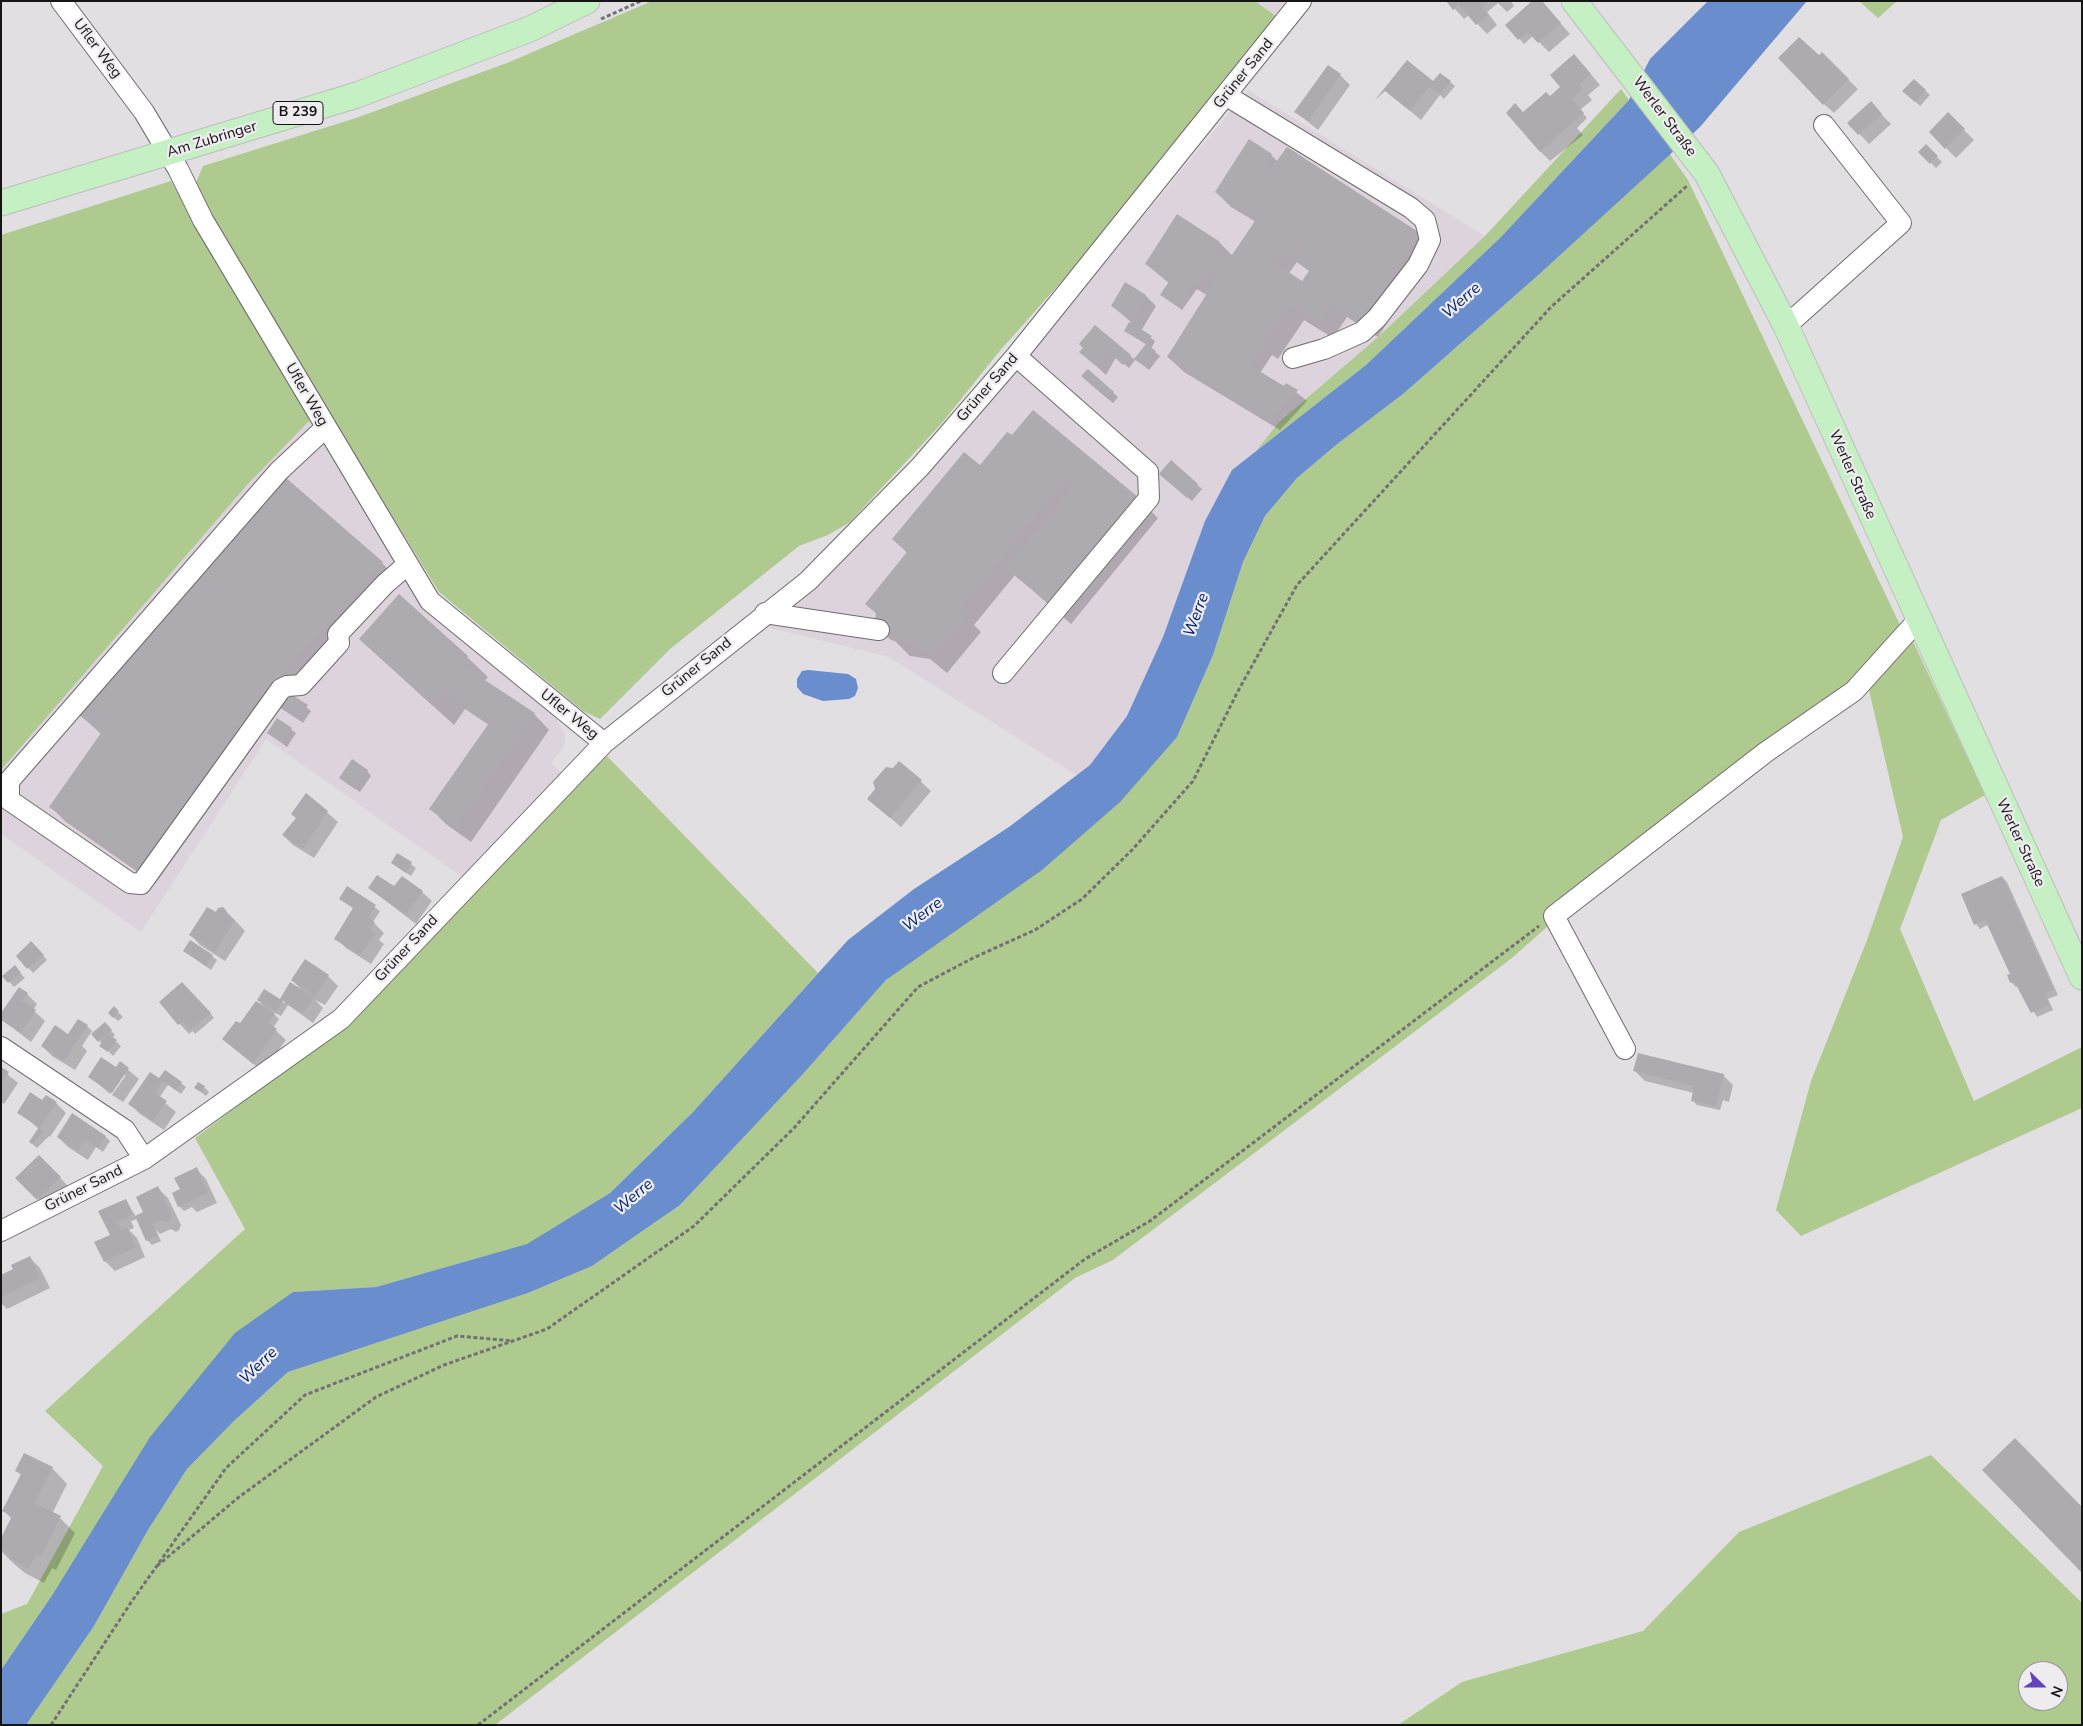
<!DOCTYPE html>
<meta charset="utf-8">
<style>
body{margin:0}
#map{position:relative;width:2083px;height:1726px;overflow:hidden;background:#e2dfe2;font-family:"Nunito Sans",sans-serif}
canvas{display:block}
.frame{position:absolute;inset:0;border:2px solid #161516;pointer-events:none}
.north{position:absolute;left:2018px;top:1661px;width:50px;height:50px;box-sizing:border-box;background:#efecef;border:1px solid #989698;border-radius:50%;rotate:112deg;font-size:14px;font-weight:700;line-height:20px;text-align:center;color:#161516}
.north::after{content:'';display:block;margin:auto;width:18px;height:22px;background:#6343bb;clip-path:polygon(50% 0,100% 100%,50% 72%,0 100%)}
</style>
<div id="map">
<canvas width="2083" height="1726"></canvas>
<div class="frame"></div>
<div class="north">N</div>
</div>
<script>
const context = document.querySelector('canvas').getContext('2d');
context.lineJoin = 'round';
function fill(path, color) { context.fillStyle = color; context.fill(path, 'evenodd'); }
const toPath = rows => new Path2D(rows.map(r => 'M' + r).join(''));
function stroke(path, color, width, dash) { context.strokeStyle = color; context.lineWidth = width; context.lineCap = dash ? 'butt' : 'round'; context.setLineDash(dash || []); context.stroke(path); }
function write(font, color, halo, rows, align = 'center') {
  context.font = font + ' "Nunito Sans",sans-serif'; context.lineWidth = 4.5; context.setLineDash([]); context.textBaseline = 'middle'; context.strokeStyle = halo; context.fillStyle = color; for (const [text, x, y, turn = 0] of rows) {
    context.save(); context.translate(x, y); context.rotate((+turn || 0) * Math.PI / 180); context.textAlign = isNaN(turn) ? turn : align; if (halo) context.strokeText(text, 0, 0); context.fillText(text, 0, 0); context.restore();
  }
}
fill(toPath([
 [1255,1,1286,1,1277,17],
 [1248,90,1485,236,1377,338,1279,422,1256,451,1232,470,1205,521,1163,637,1127,716,1090,765,1076,775,889,657,758,625,1037,345],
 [310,420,424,608,550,707,565,734,564,747,551,763,563,774,465,879,266,739,141,932,1,834,1,770,247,485]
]), '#dcd3dc');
fill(toPath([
 [652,1,1255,1,1277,17,1076,265,998,353,942,423,850,522,828,535,799,546,670,649,600,719,583,711,439,592,223,242,195,185,203,166,356,118,507,63],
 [1859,1,1897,1,1878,18],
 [1621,89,1629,100,1500,238,1366,365,1256,451,1279,422,1377,338,1485,236],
 [1669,153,1688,180,1901,627,1848,684,1691,799,1512,958,1113,1260,1075,1278,495,1725,26,1725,94,1626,148,1530,187,1469,234,1421,288,1372,528,1293,592,1266,680,1205,803,1074,886,980,958,927,1177,737,1213,655,1243,562,1265,516,1297,478,1336,445,1403,394,1535,278],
 [171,181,310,420,247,485,1,770,1,235],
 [1911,637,1985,795,1941,820,1900,929,1974,1101,2082,1047,2082,1108,1801,1236,1776,1210,1811,1081,1867,940,1903,837,1869,690],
 [607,756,818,973,693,1112,610,1193,528,1244,376,1287,293,1292,53,1594,1,1670,1,1614,27,1604,103,1466,45,1411,245,1229,195,1138,346,1024,475,886],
 [1931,1455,2082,1603,2082,1725,1398,1725,1462,1682,1643,1631,1739,1532],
 [2028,1671,2058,1671,2058,1701,2028,1701]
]), '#aeca8f');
fill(toPath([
 [1708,1,1807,1,1700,127,1535,278,1403,394,1336,445,1297,478,1265,516,1243,562,1213,655,1177,737,1120,802,1042,870,886,980,803,1074,680,1205,592,1266,528,1293,288,1372,234,1421,187,1469,148,1530,94,1626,26,1725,1,1725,1,1670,53,1594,150,1437,235,1333,293,1292,376,1287,527,1244,610,1193,693,1112,848,940,914,889,1009,827,1090,765,1127,716,1163,637,1205,521,1232,470,1366,365,1500,238,1629,100,1650,59],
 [808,670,848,674,856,679,858,688,855,696,849,699,823,701,803,694,797,687,797,679,802,671]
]), '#698dcd');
fill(toPath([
 [1448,1,1511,1,1514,6,1507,12,1498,3,1487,12,1497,25,1487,34,1469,15,1464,19],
 [1541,1,1570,34,1549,52,1533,36,1524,44,1507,25],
 [1822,54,1858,89,1834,113,1824,104],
 [1583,65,1600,85,1588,95,1592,100,1580,110,1587,118,1577,128,1583,135,1550,161,1540,151,1523,113,1550,97],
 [1340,75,1350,85,1318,130,1296,112],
 [1914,80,1930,95,1920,106,1904,91],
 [1450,82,1455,86,1444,99,1440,95,1421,120,1385,90],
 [1880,113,1891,124,1869,144,1849,123],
 [1948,114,1974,140,1956,158,1930,132],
 [1926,146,1942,162,1936,168,1920,152],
 [1271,155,1278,162,1419,234,1435,249,1378,337,1347,317,1333,338,1304,320,1278,359,1272,355,1260,373,1284,388,1286,384,1307,401,1280,430,1184,372,1168,357,1208,296,1197,289,1182,310,1162,295,1170,284,1146,264,1220,243,1233,256,1256,222,1231,207,1216,192],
 [1297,262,1310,271,1303,283,1289,273],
 [1126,284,1146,296,1156,306,1141,331,1155,341,1151,349,1160,356,1149,370,1136,359,1129,368,1116,357,1106,375,1081,352,1096,327,1135,360,1147,345,1126,331,1131,322,1112,306],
 [1088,370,1118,397,1113,403,1087,381],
 [1007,433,1137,498,1158,518,1071,624,1015,575,974,625,981,632,947,673,930,659,910,656,895,641,891,640,875,625,877,614,867,604,908,554,894,539,980,467],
 [1171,462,1202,489,1192,501,1165,478],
 [382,563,397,578,292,696,311,711,303,723,281,708,155,884,66,822,51,807,102,735,79,713],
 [360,639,467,657,488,677,484,682,534,714,549,730,471,842,446,824,431,809,489,725,465,709,454,725],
 [277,719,296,733,287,747,268,733],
 [899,762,931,791,901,827,879,808,893,769],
 [367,771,371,776,360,792,345,782],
 [306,794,338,822,314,858,293,845,283,835,297,818],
 [398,855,416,868,411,876,392,863],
 [2002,877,2007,882,2058,995,2048,999,2053,1010,2037,1017,2018,986,2016,987,2011,982,2008,976,2012,974,1989,924,1980,929,1976,924],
 [347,888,380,911,373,922,384,933,379,940,384,944,371,964,346,948,336,938,354,909,341,899],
 [369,888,422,892,432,901,416,924],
 [226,911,245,931,225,961,200,945,191,935,216,914],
 [31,942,47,960,33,973,18,956],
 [184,951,212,956,217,960,211,970],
 [19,972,25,978,14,987,4,976],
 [328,976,338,986,325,1005,315,1000,323,1008,313,1023,288,1005,281,1016,271,1011,279,1019,273,1028,286,1040,263,1072,224,1039,240,1025,265,1008,258,1000,265,990,284,1003,301,989,292,980],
 [27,994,37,1004,33,1010,45,1021,31,1042,1,1019],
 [160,1002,208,1010,214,1018,195,1034,193,1031,189,1034],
 [114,1008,123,1017,118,1021,109,1013],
 [87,1026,92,1031,82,1046,87,1051,75,1070,52,1056,42,1046,73,1039],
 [109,1028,115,1035,112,1038,121,1046,113,1056,93,1034],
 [120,1063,139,1079,123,1102,112,1095,126,1075,123,1075,110,1094,89,1076,116,1069],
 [1,1069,18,1083,4,1104,1,1102],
 [1635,1071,1723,1075,1733,1085,1729,1102,1723,1100,1720,1110,1697,1105,1692,1100,1694,1093,1645,1081],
 [159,1080,181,1083,186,1087,181,1094,168,1085,159,1098,176,1112,164,1130,140,1114,130,1104],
 [204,1087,209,1092,206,1096,196,1088],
 [43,1102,56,1103,66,1113,50,1137,49,1136,37,1148,30,1142,40,1130,19,1112],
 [58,1137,106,1137,110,1141,103,1152,96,1147,88,1160,68,1147],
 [39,1156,70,1188,48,1209,17,1178],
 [196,1169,206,1179,217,1203,197,1212,192,1207,184,1211,179,1206],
 [158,1188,168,1198,181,1225,179,1230,176,1232,171,1229,160,1234,156,1230,161,1241,152,1245,147,1240,137,1219,131,1221,134,1228,129,1230,137,1238,145,1257,115,1271,105,1261,111,1235,126,1200,136,1217,143,1214],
 [30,1258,40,1268,50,1288,7,1309,1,1303,1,1276,15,1269],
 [52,1468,67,1484,52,1514,60,1518,75,1533,56,1570,52,1568,44,1583,25,1573,13,1563,1,1551,1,1540,12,1519,4,1511,21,1475,16,1470]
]), '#0003');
fill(toPath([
 [1446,1,1490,1,1482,8,1488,15,1476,25,1459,5,1453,10],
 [1532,1,1542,1,1561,23,1538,43,1528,32,1518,40,1505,25],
 [1799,37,1819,55,1822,52,1849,79,1823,105,1778,58],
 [1574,54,1591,74,1579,84,1583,89,1572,99,1584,113,1540,152,1506,113,1515,103,1523,112,1546,92,1550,96,1560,87,1550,75],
 [1407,60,1433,81,1440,73,1451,81,1439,95,1429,87,1410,111,1385,91,1375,100],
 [1328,65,1341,74,1308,121,1294,112],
 [1914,79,1926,90,1915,102,1902,91],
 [1871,101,1882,114,1858,135,1847,123],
 [1948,112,1965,129,1945,149,1929,132],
 [1249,139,1272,154,1265,165,1271,169,1287,147,1420,233,1362,323,1332,303,1318,324,1289,305,1249,365,1284,386,1286,383,1298,390,1270,421,1167,357,1221,271,1213,266,1200,286,1194,282,1177,306,1160,295,1170,280,1145,264,1177,214,1220,242,1214,252,1228,261,1257,218,1215,192],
 [1297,244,1302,247,1294,260,1309,271,1302,281,1272,261,1279,251,1289,257],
 [1926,144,1938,156,1930,164,1918,152],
 [1125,282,1146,295,1132,319,1111,306],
 [1129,322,1152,336,1146,344,1124,331],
 [1095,325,1131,355,1123,365,1105,349,1102,352,1103,357,1096,366,1079,352,1083,348,1079,344],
 [1146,344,1156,351,1144,366,1134,359],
 [1088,369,1114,392,1108,399,1081,376],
 [1033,410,1138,497,1050,604,1005,568,1073,486,1065,480,959,610,967,616,931,658,914,644,893,641,895,629,874,625,876,613,865,604,907,552,892,539,964,452,980,465,1007,432,1012,435],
 [1171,460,1198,484,1187,498,1159,474],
 [285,477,383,562,260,699,139,870,49,807,101,733,77,713],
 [399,594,468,656,462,665,535,713,455,827,429,809,489,723,443,692,433,706,359,639],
 [286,691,308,705,298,719,276,705],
 [277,718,292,728,282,743,267,733],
 [352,759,368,770,355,789,339,778],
 [899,761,922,780,890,818,867,799,875,789,873,782,886,767,893,768],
 [306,793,328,811,303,849,282,835,296,818,291,814],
 [397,853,412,862,406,873,391,863],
 [377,875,394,886,402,876,423,891,406,915,368,888],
 [2002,876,2054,990,2045,994,2049,1005,2031,1013,2014,981,2010,983,2007,975,2010,974,1985,920,1974,925,1961,894],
 [347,886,376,905,368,918,375,922,370,930,375,934,360,955,334,939,353,908,339,899],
 [207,907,216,912,218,908,223,907,226,910,227,915,235,920,215,952,189,935],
 [190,940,213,955,206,966,183,951],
 [31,941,44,955,27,969,16,956],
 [305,959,329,975,315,996,291,980],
 [15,965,21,973,8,983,2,976],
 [182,982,211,1013,190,1030,183,1021,178,1025,159,1002],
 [290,982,314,997,303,1014,283,1001,276,1012,257,1000,264,989,280,999],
 [19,987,28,993,22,1001,36,1010,21,1033,1,1020,1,1013],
 [256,1001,275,1013,269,1023,277,1029,253,1064,222,1039,236,1021,240,1023],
 [114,1006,119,1011,113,1018,108,1013],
 [78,1019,88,1025,64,1061,41,1046,55,1025,68,1034],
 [105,1022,112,1030,98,1042,91,1034],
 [108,1034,117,1040,108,1052,99,1046],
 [1638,1053,1724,1074,1716,1106,1691,1101,1694,1086,1633,1071],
 [101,1057,116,1067,120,1061,129,1068,112,1093,88,1077],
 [1,1067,9,1072,1,1083],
 [165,1070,182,1082,176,1090,163,1081,155,1093,167,1101,153,1121,128,1104,150,1072,159,1078],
 [198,1082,205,1086,201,1092,194,1088],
 [30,1092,42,1100,46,1095,57,1102,40,1128,44,1131,32,1144,29,1142,39,1127,17,1113],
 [72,1113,106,1136,98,1148,85,1140,78,1151,57,1137],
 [39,1155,61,1177,37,1200,15,1178],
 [197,1167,208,1193,178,1207,172,1193,180,1189,174,1178],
 [158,1186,172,1215,170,1220,165,1222,160,1220,152,1224,158,1236,146,1241,135,1216,143,1212,136,1197],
 [126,1199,133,1214,117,1222,121,1230,127,1227,136,1247,104,1262,94,1242,110,1235,98,1211],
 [30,1256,41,1278,1,1297,1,1275,13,1269,11,1265],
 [2015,1438,2082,1507,2082,1573,1982,1470],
 [24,1453,53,1467,35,1503,61,1516,41,1556,36,1554,29,1569,9,1558,10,1555,1,1550,1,1538,12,1516,2,1511,21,1474,15,1471]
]), '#adabaf');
const minor = toPath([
 [61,1,144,112,178,169,203,220,430,601,604,743],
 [1227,96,1411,208,1425,220,1430,240,1418,265,1377,318,1362,332,1324,349,1293,358],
 [1786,326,1901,223,1824,125],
 [325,428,279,471,9,781,9,800,130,883,141,884,281,689,287,686,301,685,339,643,338,634,385,584,408,564],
 [765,613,879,630],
 [1003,673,1149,498,1148,472,1016,356],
 [1,1047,125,1130,144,1159],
 [1625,1049,1554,916,1766,752,1854,691,1918,620],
 [1,1231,144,1159,341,1019,604,743,808,581,920,467,1016,356,1301,1]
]);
const major = toPath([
 [1574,1,1707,174,1786,326,2082,977],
 [1,203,357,95,530,29,587,1]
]);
stroke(minor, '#6f6c6f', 22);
stroke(major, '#bebdbe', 27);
stroke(toPath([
 [601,19,641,1],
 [157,1566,239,1497,376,1397,444,1365,547,1329,694,1226,794,1128,918,987,973,958,1035,930,1082,899,1132,850,1193,781,1238,691,1297,585,1551,307,1688,185],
 [51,1725,132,1601,226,1468,305,1395,457,1336,514,1341],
 [478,1725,1085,1259,1150,1221,1539,926]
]), '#737173', 3, [4, 2.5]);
stroke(minor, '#fff', 20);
stroke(major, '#c4f0c4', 25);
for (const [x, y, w] of [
 [298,113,50]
]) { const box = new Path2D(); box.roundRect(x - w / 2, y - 11.5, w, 23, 4); context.fillStyle = '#efecef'; context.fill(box); stroke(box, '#161516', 1); }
write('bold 14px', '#161516', null, [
 ["B 239",298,113]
]);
write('15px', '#161516', '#efecef', [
 ["Ufler Weg",97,49,53],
 ["Grüner Sand",1244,74,-51],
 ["Werler Straße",1664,117,53],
 ["Am Zubringer",212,140,-17],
 ["Grüner Sand",988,388,-49],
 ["Ufler Weg",306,395,60],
 ["Werler Straße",1852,475,66],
 ["Grüner Sand",697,668,-39],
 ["Ufler Weg",569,715,39],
 ["Werler Straße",2020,843,65],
 ["Grüner Sand",407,949,-47],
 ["Grüner Sand",84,1189,-27]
]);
write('italic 16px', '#00216c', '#efecef', [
 ["Werre",1462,301,-41],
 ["Werre",1197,615,-70],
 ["Werre",923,915,-37],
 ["Werre",634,1197,-40],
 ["Werre",259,1366,-44]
]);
</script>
